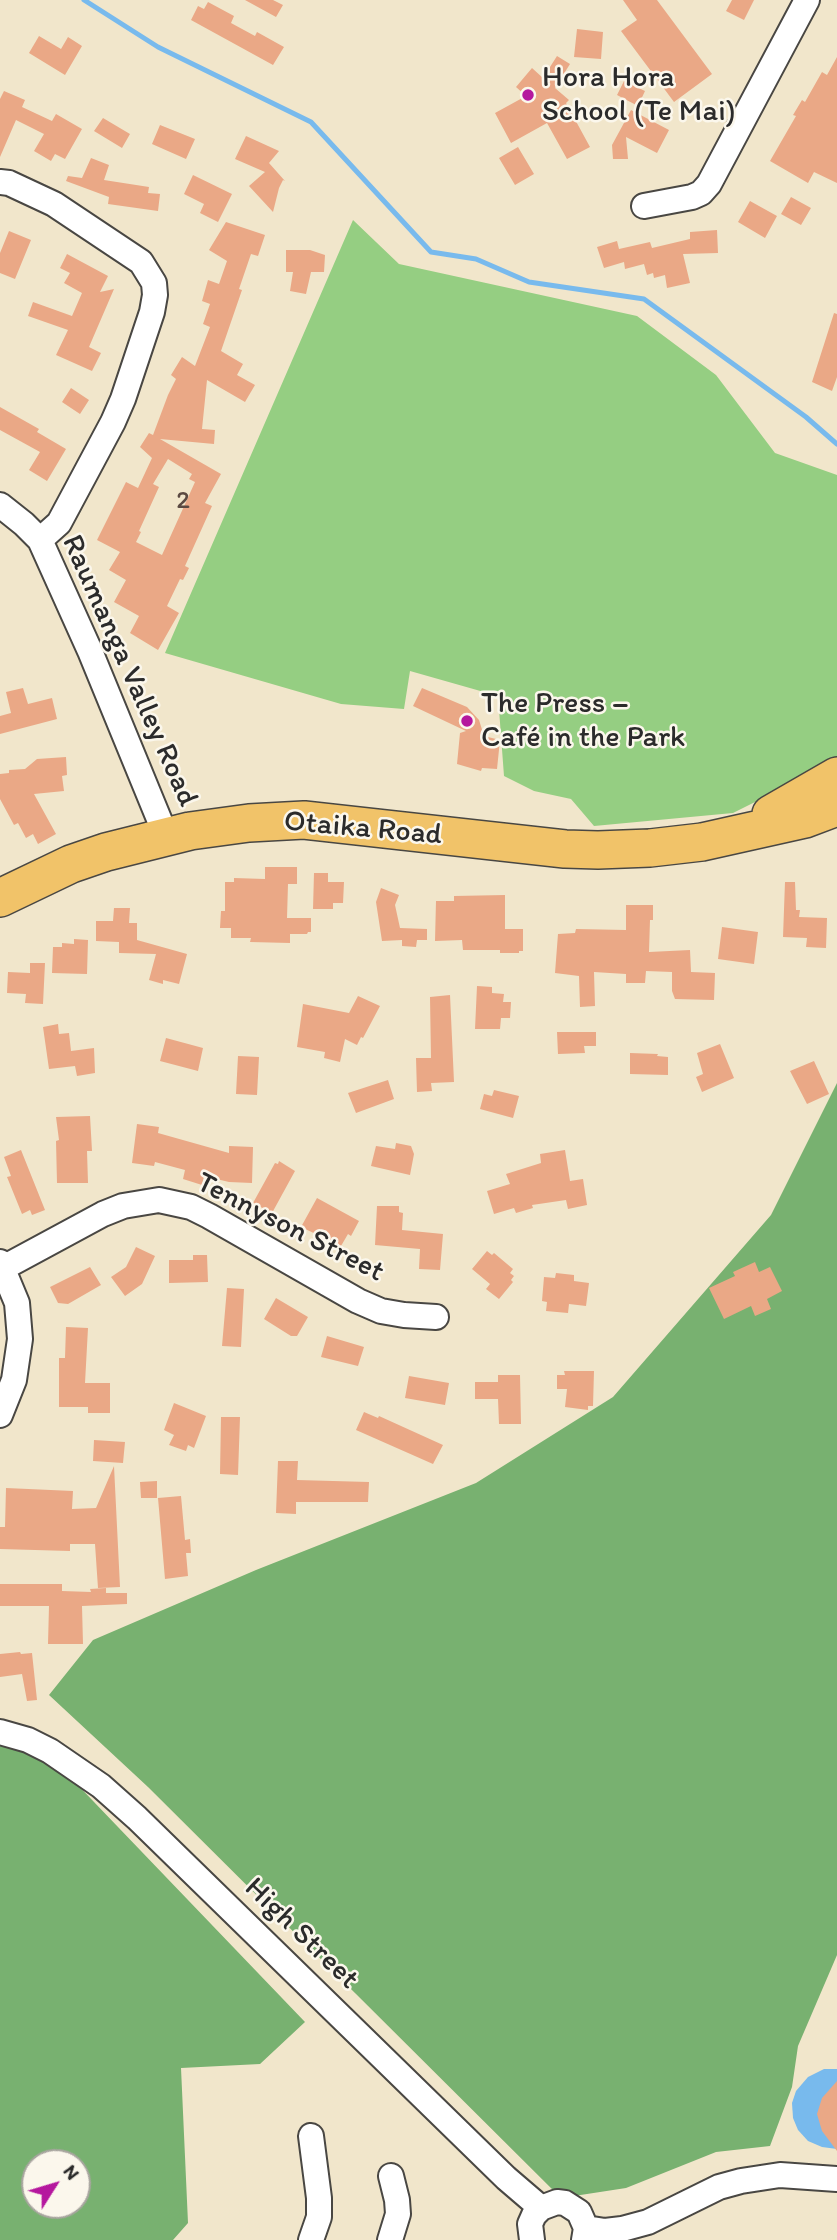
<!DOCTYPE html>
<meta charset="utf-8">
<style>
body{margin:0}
#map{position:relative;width:837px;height:2240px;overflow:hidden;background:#f1e6cb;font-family:Itim,sans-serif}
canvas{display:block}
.north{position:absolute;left:21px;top:2149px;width:70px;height:70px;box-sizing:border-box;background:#fbf7ec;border:2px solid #a8a59f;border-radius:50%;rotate:53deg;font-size:19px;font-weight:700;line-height:28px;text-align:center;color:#2b2b2b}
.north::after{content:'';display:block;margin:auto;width:24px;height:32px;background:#b5179e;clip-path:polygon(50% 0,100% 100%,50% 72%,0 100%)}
</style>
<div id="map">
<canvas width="837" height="2240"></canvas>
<div class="north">N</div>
</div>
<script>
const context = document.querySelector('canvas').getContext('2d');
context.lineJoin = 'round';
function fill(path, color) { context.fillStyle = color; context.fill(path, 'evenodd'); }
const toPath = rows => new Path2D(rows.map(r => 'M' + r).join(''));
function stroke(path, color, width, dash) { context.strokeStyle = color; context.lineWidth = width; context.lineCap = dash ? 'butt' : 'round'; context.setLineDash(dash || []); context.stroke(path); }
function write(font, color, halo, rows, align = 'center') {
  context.font = font + ' Itim,sans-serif'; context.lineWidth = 5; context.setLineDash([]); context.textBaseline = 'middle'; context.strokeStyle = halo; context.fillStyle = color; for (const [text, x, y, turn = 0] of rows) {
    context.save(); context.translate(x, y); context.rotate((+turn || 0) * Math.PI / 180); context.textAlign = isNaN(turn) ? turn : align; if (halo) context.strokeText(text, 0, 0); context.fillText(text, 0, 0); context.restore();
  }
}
fill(toPath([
 [353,220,399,264,637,316,716,375,775,453,837,475,837,761,733,813,594,826,571,799,534,791,504,776,498,696,410,671,404,709,341,704,165,653]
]), '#95ce82');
fill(toPath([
 [837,1083,837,1955,798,2046,792,2087,770,2146,716,2152,626,2188,561,2198,148,1787,49,1695,93,1640,256,1570,476,1483,613,1397,771,1215],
 [0,1744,25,1747,71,1778,305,2022,260,2064,181,2068,188,2223,173,2240,0,2240],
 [35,2163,77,2163,77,2205,35,2205]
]), '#78b170');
fill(toPath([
 [824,2069,837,2069,837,2149,822,2147,808,2141,798,2130,793,2118,792,2103,796,2091,808,2077]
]), '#78baed');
stroke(toPath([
 [84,0,158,47,311,122,431,252,476,259,529,282,644,299,806,417,837,444]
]), '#78baed', 5);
fill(toPath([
 [245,0,273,0,283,5,276,17],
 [623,0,657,0,712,74,674,102,621,31,637,20],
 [732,0,754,0,744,20,726,11],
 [208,2,234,16,231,23,255,36,257,32,284,47,273,65,191,20,198,6,204,9],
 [577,29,603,32,601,59,574,57],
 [39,36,61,49,68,37,82,46,65,75,29,53],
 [557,56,570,64,555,88,569,100,566,103,590,147,567,159,547,123,511,143,495,113,526,96,516,87,532,68,543,78],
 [837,57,837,183,814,172,808,183,770,161,796,116,793,115,802,100,805,102,822,72,827,75],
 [624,81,645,91,638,106,617,95],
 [4,91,25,100,22,107,52,121,56,114,82,129,65,159,55,154,51,161,34,151,44,134,16,120,0,157,0,99],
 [631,110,669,130,657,153,626,137,628,159,613,159,612,145],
 [103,118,130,134,122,148,94,131],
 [160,125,195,139,186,159,152,144],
 [246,136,279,151,269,163,285,181,283,180,279,188,273,212,249,186,265,172,235,159],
 [518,147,534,174,515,185,499,158],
 [91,158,109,165,104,180,149,187,148,193,160,194,158,211,108,204,109,197,66,181,68,176,82,178],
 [193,175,232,194,218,222,200,213,204,204,184,194],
 [791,197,811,208,801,225,781,214],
 [750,201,777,216,765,238,738,222],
 [226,222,265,235,258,256,251,254,239,289,242,290,221,351,243,364,237,375,255,385,245,402,207,380,202,429,215,430,214,444,160,439,221,474,205,503,212,506,185,566,189,568,183,580,180,579,167,606,179,613,158,650,130,633,139,616,114,602,126,580,109,570,120,552,97,540,126,482,138,488,152,458,140,447,149,433,153,435,168,395,176,379,171,375,182,357,195,366,210,327,203,324,210,304,202,301,208,280,219,284,227,261,209,250],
 [168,459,192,474,189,479,195,482,162,555,136,542,141,532,139,531,159,487,153,484],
 [717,230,718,253,683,254,690,283,667,288,665,275,654,278,653,273,647,275,644,264,625,269,624,262,604,268,597,247,617,241,619,249,650,242,652,248,690,239,690,232],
 [9,231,31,240,15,279,0,273,0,253],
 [286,250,310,250,325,255,324,272,311,272,306,294,290,291,293,272,286,272],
 [67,254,108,276,100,292,114,289,89,347,101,353,92,371,56,355,68,330,28,316,33,302,72,316,82,293,64,283,70,273,60,268],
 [834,313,837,314,837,377,832,391,812,382],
 [71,388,89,400,80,414,62,402],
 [0,407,39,429,37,432,66,449,47,481,29,470,40,452,0,430],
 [23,688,28,704,52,698,57,719,0,734,0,716,11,713,6,692],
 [422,688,467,707,479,720,484,736,500,740,497,769,482,768,481,771,457,764,460,733,466,731,413,706],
 [66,757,67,775,62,776,64,791,34,794,56,834,38,844,33,834,26,838,18,823,14,825,0,799,0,774,9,773,9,770,25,769,37,759],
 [265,867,297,867,297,884,288,884,287,918,311,918,311,932,308,932,307,934,290,934,290,943,250,942,251,938,231,938,231,928,220,928,221,911,225,911,225,882,234,882,234,878,265,879],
 [314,873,328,873,328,882,344,882,343,903,333,903,333,909,313,909],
 [785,882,795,882,796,910,800,910,799,917,827,918,826,948,806,947,807,938,783,937],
 [381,888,399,895,395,905,400,928,427,929,427,940,417,940,416,947,402,946,402,940,382,941,376,902],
 [505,895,505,929,523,929,523,951,519,951,519,953,500,953,500,950,463,950,462,940,435,941,436,901,454,901,454,896],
 [626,905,653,905,653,920,650,920,649,952,690,950,691,972,715,973,714,1000,675,999,672,991,672,972,646,971,645,983,626,983,626,974,594,972,595,1006,580,1007,579,976,555,973,558,934,575,933,576,929,626,930],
 [114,908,130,908,129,923,137,923,137,940,187,954,179,984,163,980,163,984,149,980,156,954,119,953,119,942,96,941,96,921,113,921],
 [722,927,758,932,754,964,718,959],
 [74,939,88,940,87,974,52,973,53,947,62,947,62,943,74,944],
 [30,963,45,963,43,1004,25,1003,26,994,7,993,8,972,30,973],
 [477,986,492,987,492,993,504,994,503,1002,511,1002,510,1018,501,1018,500,1029,475,1029],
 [450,995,454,1082,431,1083,432,1091,417,1092,416,1058,431,1058,430,997],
 [358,996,380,1006,363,1038,361,1037,357,1045,345,1039,340,1062,324,1058,325,1052,297,1047,303,1004,349,1013],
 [58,1024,59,1034,69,1033,71,1051,94,1048,95,1073,77,1076,75,1066,49,1069,43,1027],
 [557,1032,596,1032,596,1046,584,1046,585,1053,558,1054],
 [166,1038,203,1048,198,1071,160,1061],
 [720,1044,734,1078,702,1092,696,1077,703,1074,697,1053],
 [630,1053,658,1054,657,1056,668,1057,668,1075,630,1074],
 [238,1056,259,1057,257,1095,236,1094],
 [814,1061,829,1094,807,1104,790,1071],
 [388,1080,394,1099,356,1113,348,1093],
 [494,1090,519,1096,513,1118,480,1109,484,1094,492,1096],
 [90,1116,92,1151,87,1151,88,1183,57,1183,56,1141,59,1140,56,1117],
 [137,1124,159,1127,158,1133,229,1153,229,1146,253,1147,252,1183,229,1182,204,1176,202,1185,183,1179,185,1170,155,1162,154,1166,132,1163],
 [396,1143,411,1146,414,1154,410,1175,371,1166,376,1146,395,1149],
 [21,1150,45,1210,32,1215,30,1210,22,1214,7,1177,11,1176,4,1157],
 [565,1150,570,1181,583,1179,587,1205,568,1209,566,1200,532,1205,533,1208,516,1213,514,1208,494,1214,487,1191,510,1184,506,1174,541,1163,540,1154],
 [279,1161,295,1171,272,1213,253,1203,275,1163,278,1164],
 [317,1198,359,1221,351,1236,348,1234,341,1246,301,1227],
 [377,1206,399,1206,399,1212,403,1213,402,1230,443,1234,440,1270,419,1269,420,1249,375,1245],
 [136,1247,155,1256,142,1284,125,1296,111,1277,126,1267],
 [487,1251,492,1255,494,1253,513,1269,510,1273,514,1276,511,1280,513,1282,499,1299,486,1289,490,1284,472,1269],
 [193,1255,207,1255,208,1282,169,1283,169,1260,193,1260],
 [755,1262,759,1272,770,1267,782,1291,767,1299,771,1309,755,1316,751,1306,724,1319,709,1288,735,1276,733,1272],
 [90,1267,101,1285,68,1304,58,1303,50,1287],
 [556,1273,574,1275,574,1281,589,1283,586,1306,569,1304,568,1313,546,1311,547,1302,542,1301,544,1277,555,1278],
 [227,1288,244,1289,241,1347,222,1346],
 [276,1298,308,1317,297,1336,291,1336,264,1319],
 [66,1327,88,1328,85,1383,110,1383,110,1413,88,1413,88,1407,59,1407,59,1358,65,1358],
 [327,1336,364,1347,358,1366,321,1357],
 [564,1371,594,1371,593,1406,588,1406,588,1410,565,1407,567,1389,557,1389,557,1375,565,1375],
 [498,1375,520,1375,521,1424,499,1424,498,1399,475,1399,475,1382,498,1382],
 [409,1376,449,1383,445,1405,405,1398],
 [174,1403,206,1416,194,1448,188,1445,186,1451,169,1445,174,1435,164,1430],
 [364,1412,378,1418,379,1416,443,1445,433,1464,356,1430],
 [221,1417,240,1417,238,1475,220,1474],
 [94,1440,125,1442,123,1463,93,1461],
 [278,1461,298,1461,297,1480,369,1482,368,1502,296,1502,296,1514,276,1513],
 [114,1466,120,1587,98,1588,95,1544,70,1544,70,1551,0,1549,0,1527,5,1527,6,1488,73,1491,72,1509,96,1508],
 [157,1481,157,1498,141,1498,140,1482],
 [181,1496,185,1540,190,1539,191,1553,186,1553,188,1576,165,1579,158,1498],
 [0,1584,62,1584,62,1591,91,1592,90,1589,106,1588,106,1593,127,1593,127,1604,82,1606,83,1644,48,1644,49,1606,0,1606],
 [20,1652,21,1654,32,1653,37,1700,27,1701,22,1674,0,1677,0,1654],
 [837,2081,837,2151,822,2131,817,2114,822,2098]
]), '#eaa886');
const minor = toPath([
 [0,182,9,183,54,204,141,262,154,283,155,295,152,312,123,399,113,422,59,523,40,540],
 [644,206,692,197,701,193,709,184,807,0],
 [0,505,24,524,40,540,90,651,166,836],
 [0,1262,17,1303,20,1339,14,1380,0,1415],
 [3,1268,103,1214,123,1206,159,1200,191,1207,209,1216,358,1301,381,1311,404,1315,436,1317],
 [0,1732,28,1740,50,1751,101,1786,137,1818,506,2178,541,2208],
 [586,2228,605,2231,622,2229,648,2222,719,2187,741,2181,780,2175,837,2179],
 [311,2240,319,2217,319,2198,311,2136],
 [390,2240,398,2214,397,2200,391,2176],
 [532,2240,530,2224,534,2215,541,2208,557,2202,565,2203,579,2212,586,2228,584,2240]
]);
const highway = toPath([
 [771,814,837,776],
 [0,898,71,864,106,852,190,831,249,823,304,820,565,849,598,850,650,848,702,842,805,819,837,807]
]);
stroke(minor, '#494743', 28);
stroke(highway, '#494743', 40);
stroke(minor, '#fff', 24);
stroke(highway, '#f1c369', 37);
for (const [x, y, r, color] of [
 [528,95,7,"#b5179e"],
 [467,721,7,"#b5179e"]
]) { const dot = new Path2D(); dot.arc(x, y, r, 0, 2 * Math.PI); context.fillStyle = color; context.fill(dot); stroke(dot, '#fbf7ec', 2.5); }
write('26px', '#5b4a42', null, [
 ["2",183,501]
]);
write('30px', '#2b2b2b', '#fbf7ec', [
 ["Hora Hora",542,78],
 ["School (Te Mai)",542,112],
 ["The Press –",481,704],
 ["Café in the Park",481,738]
], 'left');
write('30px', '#2b2b2b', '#fbf7ec', [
 ["Raumanga Valley Road",129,671,66],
 ["Otaika Road",363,829,5],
 ["Tennyson Street",290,1228,27],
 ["High Street",301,1934,44]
]);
</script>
